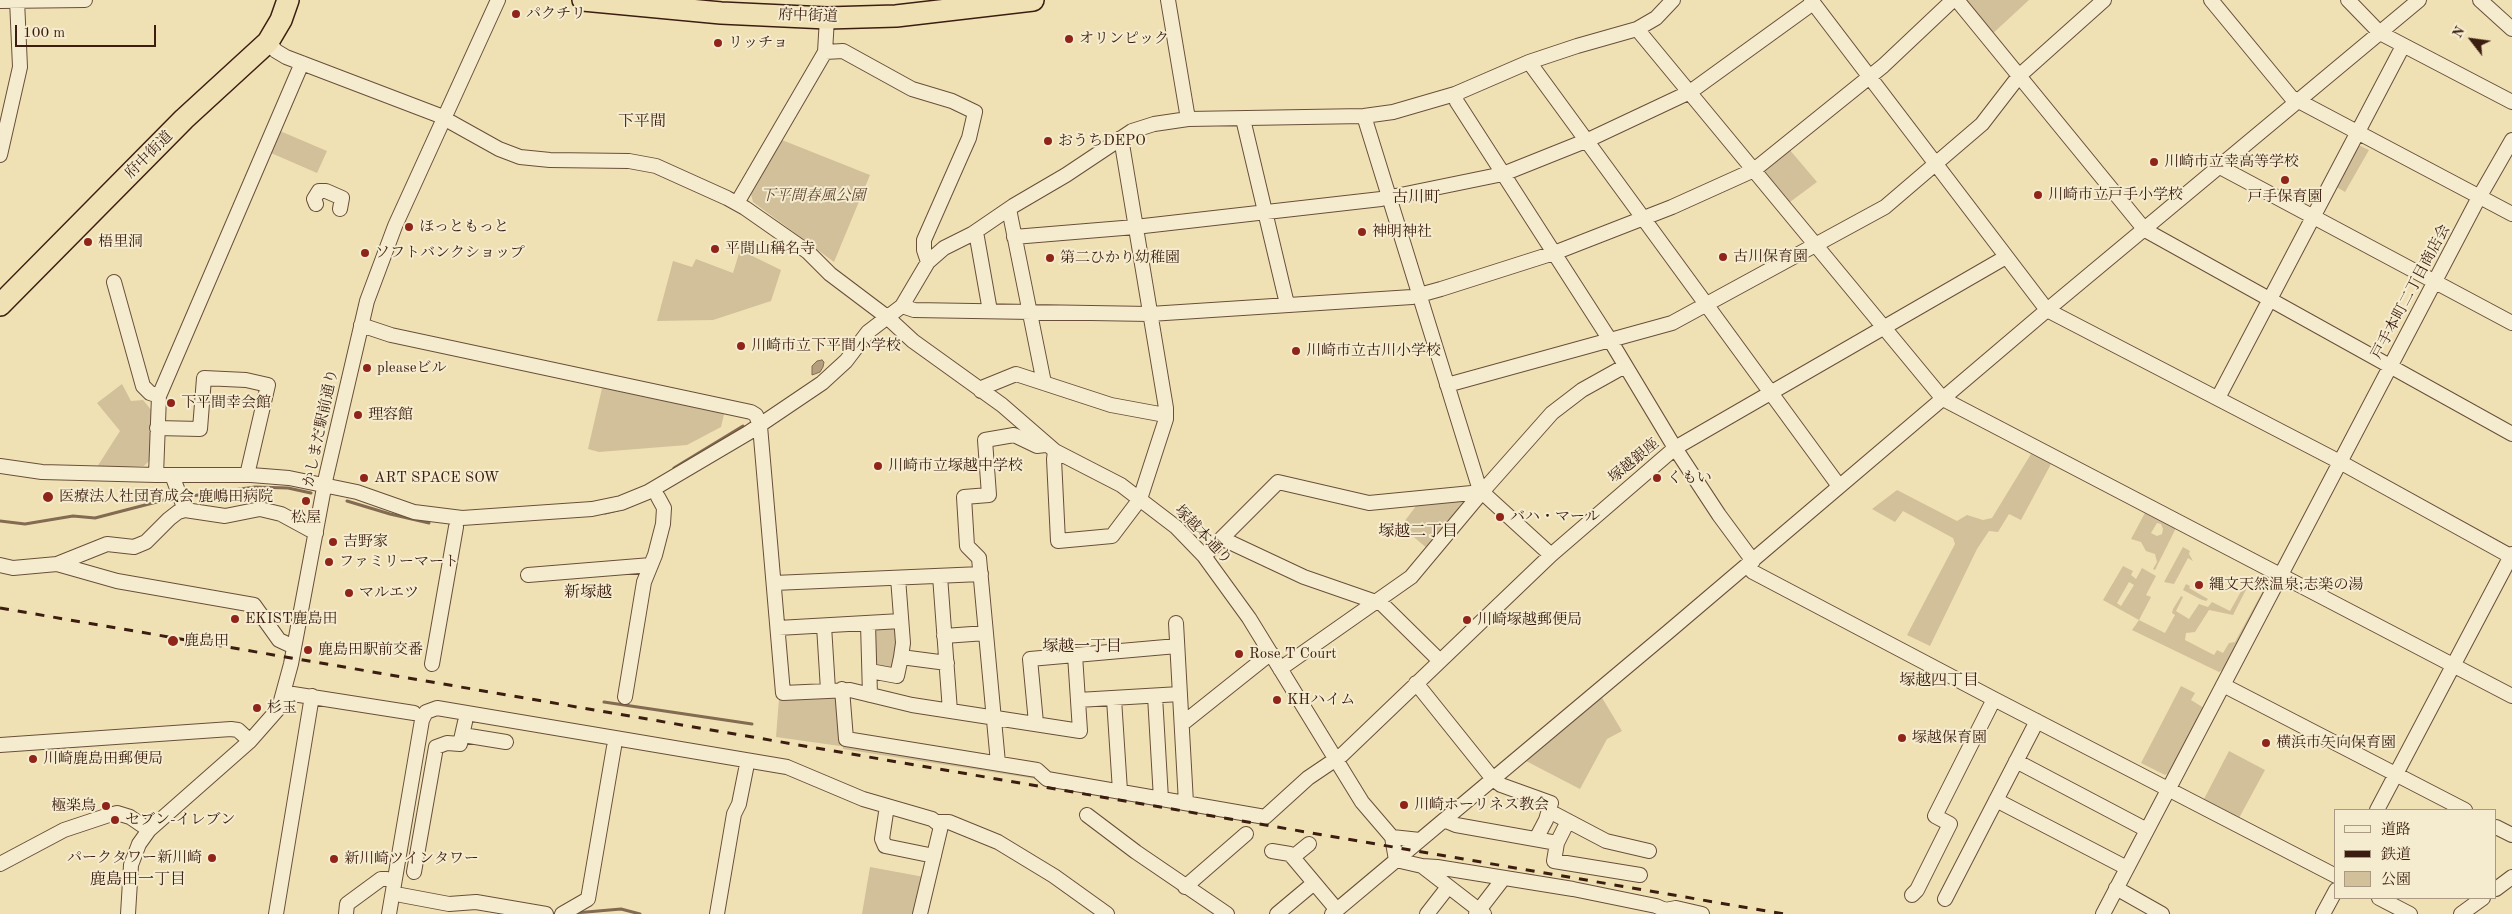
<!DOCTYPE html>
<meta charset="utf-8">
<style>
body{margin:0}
#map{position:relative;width:2512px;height:914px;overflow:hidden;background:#f0e1b5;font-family:"Old Standard TT","Noto Serif JP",serif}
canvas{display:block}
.legend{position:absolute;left:2334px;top:809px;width:162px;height:90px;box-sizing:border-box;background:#f5eccf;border:1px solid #ab9a83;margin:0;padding:6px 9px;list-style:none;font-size:15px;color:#3c1e11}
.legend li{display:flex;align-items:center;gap:10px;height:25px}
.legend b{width:25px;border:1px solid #ab9a83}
.north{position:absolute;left:2447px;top:15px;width:50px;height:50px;-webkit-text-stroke:4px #f5eccf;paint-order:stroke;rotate:300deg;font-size:14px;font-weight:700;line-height:20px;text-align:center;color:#3c1e11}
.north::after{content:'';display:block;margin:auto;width:18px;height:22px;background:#3c1e11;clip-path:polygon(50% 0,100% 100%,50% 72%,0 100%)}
.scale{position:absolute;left:15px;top:25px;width:141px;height:22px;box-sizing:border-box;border:2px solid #3c1e11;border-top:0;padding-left:6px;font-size:15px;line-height:18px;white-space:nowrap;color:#3c1e11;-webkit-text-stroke:4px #f5eccf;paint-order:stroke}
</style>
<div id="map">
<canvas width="2512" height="914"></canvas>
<ul class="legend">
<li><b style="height:6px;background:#f5eccf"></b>道路</li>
<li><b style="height:6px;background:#3c1e11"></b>鉄道</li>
<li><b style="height:14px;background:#d1c099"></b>公園</li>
</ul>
<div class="north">N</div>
<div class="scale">100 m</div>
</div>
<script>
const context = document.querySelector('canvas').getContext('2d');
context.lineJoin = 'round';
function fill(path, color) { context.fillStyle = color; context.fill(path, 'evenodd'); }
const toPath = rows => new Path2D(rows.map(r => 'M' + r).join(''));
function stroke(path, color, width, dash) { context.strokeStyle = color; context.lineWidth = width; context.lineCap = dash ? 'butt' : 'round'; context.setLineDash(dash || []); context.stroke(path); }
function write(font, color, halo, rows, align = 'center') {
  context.font = font + ' "Old Standard TT","Noto Serif JP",serif'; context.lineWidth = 4; context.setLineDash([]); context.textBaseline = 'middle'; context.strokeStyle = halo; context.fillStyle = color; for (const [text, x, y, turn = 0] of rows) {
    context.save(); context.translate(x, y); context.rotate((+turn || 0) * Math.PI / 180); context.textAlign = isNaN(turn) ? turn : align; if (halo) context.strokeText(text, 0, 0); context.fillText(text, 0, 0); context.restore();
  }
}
fill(toPath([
 [1961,0,2029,0,1990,36],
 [280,131,327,151,317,173,271,153,269,149],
 [782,140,870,175,834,262,753,202,751,194],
 [2356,144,2369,150,2345,192,2335,186],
 [1789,149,1817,182,1790,202,1764,171],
 [740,250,781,270,771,301,713,320,657,321,673,261,692,267,696,259,733,273],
 [122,384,131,401,143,400,152,411,152,458,144,466,97,467,120,431,97,403],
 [603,384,725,410,721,427,687,445,599,452,588,449],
 [2031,454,2051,464,2021,520,2009,514,1998,532,1989,531,1977,549,1930,646,1907,635,1955,544,1953,538,1903,511,1895,522,1872,509,1897,490,1957,521,1967,515,1983,520,1992,518],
 [1476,494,1429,550,1401,526,1419,502],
 [2146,511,2199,539,2176,528,2155,570,2153,569,2157,562,2155,554,2146,551,2141,542,2131,539],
 [2157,523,2161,524,2163,529,2162,534,2157,536,2151,533],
 [2183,547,2190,551,2189,554,2193,561,2188,558,2174,584,2164,582],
 [2123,566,2133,571,2131,575,2136,579,2142,568,2156,576,2146,595,2151,597,2139,620,2165,633,2175,615,2172,613,2173,609,2181,596,2183,597,2176,611,2189,619,2199,604,2208,607,2212,602,2230,611,2249,577,2252,578,2233,615,2209,610,2195,632,2186,633,2185,640,2214,655,2217,650,2223,653,2229,643,2235,642,2266,585,2261,582,2267,571,2277,577,2226,668,2219,672,2132,630,2139,620,2103,600],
 [2129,582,2134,585,2121,606,2117,603],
 [2186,584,2190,586,2189,588,2208,599,2206,601,2200,599,2183,590],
 [896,626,900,644,893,671,873,667,871,628],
 [2181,686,2195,693,2191,700,2204,708,2169,773,2165,775,2141,763],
 [1601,696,1622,731,1607,739,1580,789,1526,761],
 [839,697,840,746,776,737,779,699],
 [843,744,1031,773,1043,780,843,749],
 [2229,751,2265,770,2239,818,2204,799],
 [870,867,924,877,915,914,862,914]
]), '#d1c099');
const water = toPath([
 [822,360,824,362,823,367,820,372,812,375,812,366,817,361,822,360]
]);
fill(water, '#b39f7d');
stroke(water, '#836b52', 1);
stroke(toPath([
 [674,468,743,426],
 [184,497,255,487,288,488,311,493],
 [347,501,390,514,429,523],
 [605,513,621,509],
 [0,521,25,524,73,516,95,518,176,497],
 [604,702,752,724],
 [575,913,621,909,640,914]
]), '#836b52', 3);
const minor = toPath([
 [1168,0,1188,119],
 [1811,0,2047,310,2340,462,2512,557],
 [1957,0,2145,230,2512,434],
 [2211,0,2291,97,2512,214],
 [2348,0,2380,33,2512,102],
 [2480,0,2512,29],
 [0,1,85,0],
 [1637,29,1943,399,2512,696],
 [268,42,276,51,286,57,438,115,499,149,520,157,550,160,629,161,656,166,727,198,745,208,808,252,830,274,887,317,913,341,1002,405,1055,451,1121,485,1176,527,1204,556,1249,618,1362,802,1392,837,1420,840],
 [825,52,843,51,912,89,952,101,975,112,969,138,924,240,924,250,928,262],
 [1529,62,1839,486],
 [1455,94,1457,102,1610,340,1675,448,1719,515,1753,561],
 [1364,116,1478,484,1482,492,1551,555],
 [1243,119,1287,304],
 [0,155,20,67,17,0],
 [2220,167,2512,323],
 [737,203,825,52,827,18],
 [316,204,314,199,319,191,326,191,342,198,340,209],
 [1009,209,1044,383],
 [976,232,990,311],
 [1014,237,1135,227,1381,199,1503,174,1588,140,1690,92,1813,3],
 [114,282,143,386,150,393,159,396],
 [902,306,914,310,1150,314,1412,297,1441,289,1554,253,1672,207,1754,170,1883,66,1953,0],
 [361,325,391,335,751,412,756,415,760,426,783,693,850,690,912,705,1080,731,1075,655],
 [1447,385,1672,323,1885,207,1982,124,2019,76,2104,0],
 [981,391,984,387,1016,374,1111,405,1165,415],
 [2218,398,2403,46],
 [157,428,200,429,204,378,246,380,268,385,247,475],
 [1055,451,1054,459,1058,541,1112,536,1140,499,1166,419,1166,408,1121,138],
 [0,466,42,472,156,475,251,475,289,478,357,492,414,512,462,518,592,509,621,503,648,492,748,433,822,383,846,361,868,332,902,306,928,262,944,248,972,234,1013,206,1066,175,1132,131,1154,124,1188,119,1364,116,1393,112,1455,94,1529,62,1577,46,1637,29,1656,18,1673,0],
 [156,475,159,396,302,63],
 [172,475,185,510],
 [1223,539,1304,577,1376,602],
 [1204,556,1278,482,1369,503,1482,492,1552,413,1582,390,1625,366],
 [57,564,117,581,254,605,279,640,294,647],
 [0,565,13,568,57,564,107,544,134,547,146,542,169,519,178,512,185,510,225,516,260,509,281,514,316,533],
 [1747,566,1753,572,1994,699,2336,876],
 [528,575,651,565],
 [940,576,950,711],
 [898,578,903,643,901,657,947,663],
 [774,583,981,574],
 [1379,601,1440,661],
 [1176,623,1186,803],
 [868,624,870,695],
 [824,626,828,690],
 [778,628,901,621],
 [944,636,986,633],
 [432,664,456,527],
 [1280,669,1411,577,1482,492],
 [870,671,897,676,901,657],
 [1416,683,1493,779,1501,785,1551,803,1546,820,1536,839],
 [2223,685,2465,810],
 [842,689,846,739,1037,770,1047,779,1265,817,1308,778,1342,755,1551,555,1675,448,2006,257],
 [293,694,414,713],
 [1155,696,1161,799],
 [625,697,644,582,655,555,663,524,664,508,658,497],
 [1114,699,1120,791],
 [1078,700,1180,694],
 [1036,723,1030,659,1177,646],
 [1182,724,1271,653],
 [463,735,506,742],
 [0,745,231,729,238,730,250,741],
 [2016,761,2147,830],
 [998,763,979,558,967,546,964,497,989,495,985,440,1014,435,1037,446,1045,445],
 [1996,800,2127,868],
 [887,806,882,839,885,846,934,856],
 [2377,810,2512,554],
 [1549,811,1606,841,1649,851],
 [1087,815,1136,852,1227,914],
 [1444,820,1456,825,1557,843,1554,861,1640,875],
 [938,822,949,822,998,842,1054,876,1107,914],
 [2496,827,2512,835],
 [1392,837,1396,860,1422,866,1484,914],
 [1557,843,1568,821],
 [1272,851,1290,854,1337,910],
 [1293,857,1309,844],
 [0,864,64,830,109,815,117,813,130,817,149,830],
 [1422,866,1437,867,1573,889,1656,906,1674,914],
 [414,872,436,747,447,743,460,744,465,722],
 [1185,887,1246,834],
 [2116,888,2162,914],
 [2496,889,2512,877],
 [401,895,449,904,476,902,546,914],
 [1912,895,1917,890,1950,824,1935,816,1994,699],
 [2379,898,2410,914],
 [1945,899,2037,721],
 [1665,910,1676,908,1702,914],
 [128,914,131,865,139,844,149,830,250,741,279,708,291,664,326,477,367,301,395,226,498,0],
 [276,914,312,696],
 [346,914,347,904,381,879,387,879],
 [389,914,422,720,426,712,437,708,787,767,863,799,932,819,941,826,920,914],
 [562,914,588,899,614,747],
 [717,914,734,814,739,804,746,769],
 [1277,914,1314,883],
 [1332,914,1667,633,2047,310,2419,0],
 [1427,914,1448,887],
 [1476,914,1503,879],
 [2103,914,2477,201,2512,140],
 [2323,914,2336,890],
 [2461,914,2483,898]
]);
const highway = toPath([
 [583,0,721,13,827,18,896,16,1033,0],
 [0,305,184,119,268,42,281,20,288,0]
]);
stroke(minor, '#694f3a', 16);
stroke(highway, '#3c1e11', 24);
stroke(minor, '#f5eccf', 14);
stroke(highway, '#f0e1b5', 21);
stroke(toPath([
 [0,608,1784,914]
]), '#3c1e11', 3, [9, 9]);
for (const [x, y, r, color] of [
 [516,14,5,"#8f2418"],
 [1069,39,5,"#8f2418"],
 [718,43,5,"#8f2418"],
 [1048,141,5,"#8f2418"],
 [2154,162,5,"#8f2418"],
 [2285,180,5,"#8f2418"],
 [2038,195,5,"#8f2418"],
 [409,227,5,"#8f2418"],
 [1362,232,5,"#8f2418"],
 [88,242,5,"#8f2418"],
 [715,249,5,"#8f2418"],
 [365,253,5,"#8f2418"],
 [1723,257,5,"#8f2418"],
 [1050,258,5,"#8f2418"],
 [741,346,5,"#8f2418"],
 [1296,351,5,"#8f2418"],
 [367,368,5,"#8f2418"],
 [171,403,5,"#8f2418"],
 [358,415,5,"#8f2418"],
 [878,466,5,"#8f2418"],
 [364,478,5,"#8f2418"],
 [1657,478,5,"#8f2418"],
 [48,497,6,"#8f2418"],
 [306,501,5,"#8f2418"],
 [1500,517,5,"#8f2418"],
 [333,542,5,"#8f2418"],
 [329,562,5,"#8f2418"],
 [2199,585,5,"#8f2418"],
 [349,593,5,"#8f2418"],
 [235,619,5,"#8f2418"],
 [1467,620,5,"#8f2418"],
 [173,641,6,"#8f2418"],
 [308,650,5,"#8f2418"],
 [1239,654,5,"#8f2418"],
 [1277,700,5,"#8f2418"],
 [257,708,5,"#8f2418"],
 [1902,738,5,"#8f2418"],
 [2266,743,5,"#8f2418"],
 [33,759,5,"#8f2418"],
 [1404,805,5,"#8f2418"],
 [106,806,5,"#8f2418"],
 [115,820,5,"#8f2418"],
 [212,858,5,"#8f2418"],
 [334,859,5,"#8f2418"]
]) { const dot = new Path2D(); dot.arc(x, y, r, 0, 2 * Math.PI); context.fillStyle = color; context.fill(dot); stroke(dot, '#f5eccf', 2); }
write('15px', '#3c1e11', '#f5eccf', [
 ["パクチリ",526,14],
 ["オリンピック",1079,39],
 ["リッチョ",728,43],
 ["おうちDEPO",1058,141],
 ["川崎市立幸高等学校",2164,162],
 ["川崎市立戸手小学校",2048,195],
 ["戸手保育園",2285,197,"center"],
 ["ほっともっと",419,227],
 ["神明神社",1372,232],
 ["梧里洞",98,242],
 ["平間山稱名寺",725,249],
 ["ソフトバンクショップ",375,253],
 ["古川保育園",1733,257],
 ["第二ひかり幼稚園",1060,258],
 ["川崎市立下平間小学校",751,346],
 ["川崎市立古川小学校",1306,351],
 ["pleaseビル",377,368],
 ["下平間幸会館",181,403],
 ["理容館",368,415],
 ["川崎市立塚越中学校",888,466],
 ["ART SPACE SOW",374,478],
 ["くもい",1667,478],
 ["医療法人社団育成会 鹿嶋田病院",59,497],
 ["バハ・マール",1510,517],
 ["松屋",306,518,"center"],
 ["吉野家",343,542],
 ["ファミリーマート",339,562],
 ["縄文天然温泉;志楽の湯",2209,585],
 ["マルエツ",359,593],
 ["EKIST鹿島田",245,619],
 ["川崎塚越郵便局",1477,620],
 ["鹿島田",184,641],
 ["鹿島田駅前交番",318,650],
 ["Rose T Court",1249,654],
 ["KHハイム",1287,700],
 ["杉玉",267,708],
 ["塚越保育園",1912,738],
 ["横浜市矢向保育園",2276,743],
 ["川崎鹿島田郵便局",43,759],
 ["川崎ホーリネス教会",1414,805],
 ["極楽鳥",96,806,"right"],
 ["セブン-イレブン",125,820],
 ["パークタワー新川崎",202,858,"right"],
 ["新川崎ツインタワー",344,859]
], 'left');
write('15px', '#3c1e11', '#f5eccf', [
 ["府中街道",808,16,2],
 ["府中街道",149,155,-45],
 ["戸手本町二丁目商店会",2411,292,-62],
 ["かしまだ駅前通り",321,428,-78],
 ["塚越銀座",1634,461,-40],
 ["塚越本通り",1203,535,46]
]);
write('italic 15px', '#614633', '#f5eccf', [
 ["下平間春風公園",813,196]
]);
write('16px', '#3c1e11', '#f5eccf', [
 ["下平間",642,122],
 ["古川町",1416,198],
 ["塚越二丁目",1418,532],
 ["新塚越",588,593],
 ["塚越一丁目",1082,647],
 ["塚越四丁目",1939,681],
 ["鹿島田一丁目",138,880]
]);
</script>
